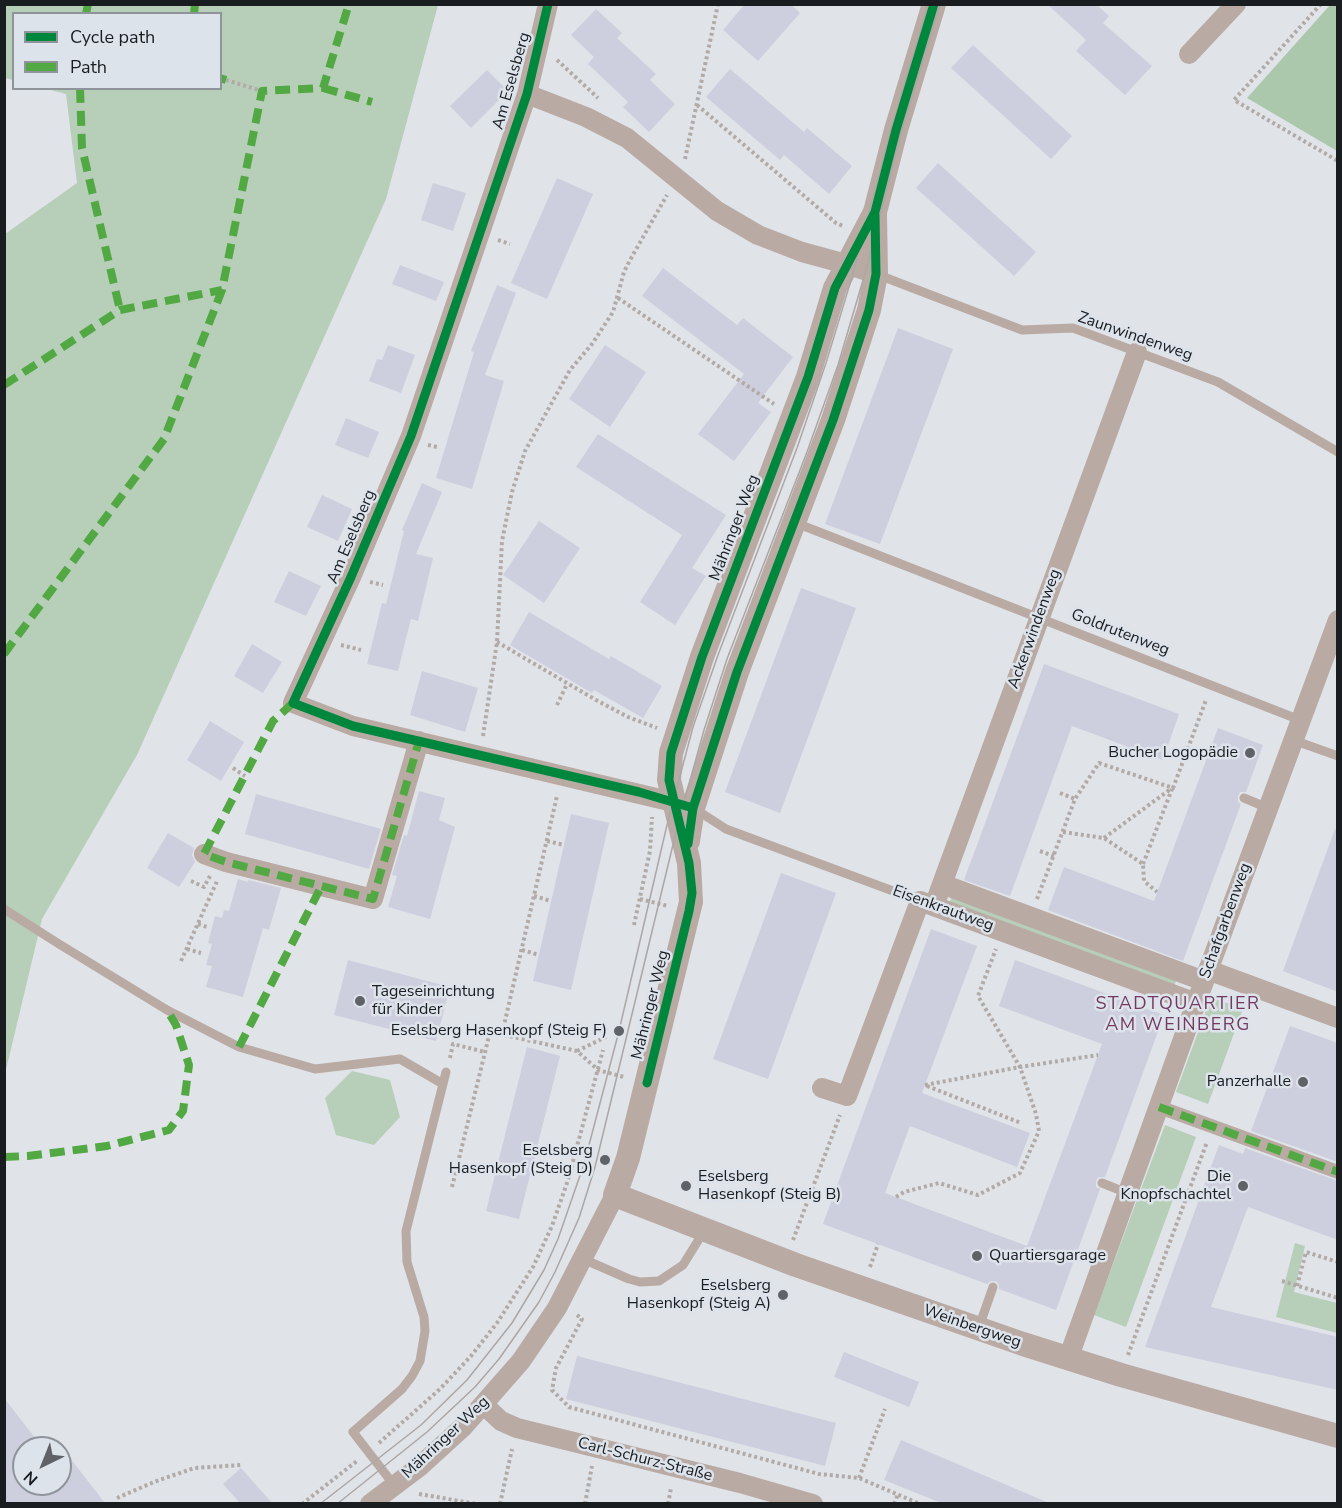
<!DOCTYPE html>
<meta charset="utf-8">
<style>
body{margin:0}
#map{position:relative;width:1342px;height:1508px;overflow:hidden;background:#e0e3e8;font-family:"Nunito Sans",sans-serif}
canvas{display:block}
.frame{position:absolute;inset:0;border:6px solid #1a1d20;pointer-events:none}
.legend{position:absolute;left:12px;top:12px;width:210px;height:78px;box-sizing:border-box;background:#dce3eb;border:2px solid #8e949a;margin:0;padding:8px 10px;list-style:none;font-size:18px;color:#1a1d20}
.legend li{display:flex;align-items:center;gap:12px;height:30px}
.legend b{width:30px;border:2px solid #8e949a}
.north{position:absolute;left:12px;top:1436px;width:60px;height:60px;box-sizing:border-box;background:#dce3eb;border:2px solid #8e949a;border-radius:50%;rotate:223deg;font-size:16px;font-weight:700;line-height:24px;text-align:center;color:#1a1d20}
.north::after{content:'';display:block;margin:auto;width:21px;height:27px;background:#5f6266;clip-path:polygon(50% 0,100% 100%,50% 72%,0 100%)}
</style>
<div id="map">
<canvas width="1342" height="1508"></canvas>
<div class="frame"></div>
<ul class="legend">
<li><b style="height:8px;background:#00873e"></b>Cycle path</li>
<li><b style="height:8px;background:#52a943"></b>Path</li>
</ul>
<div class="north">N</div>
</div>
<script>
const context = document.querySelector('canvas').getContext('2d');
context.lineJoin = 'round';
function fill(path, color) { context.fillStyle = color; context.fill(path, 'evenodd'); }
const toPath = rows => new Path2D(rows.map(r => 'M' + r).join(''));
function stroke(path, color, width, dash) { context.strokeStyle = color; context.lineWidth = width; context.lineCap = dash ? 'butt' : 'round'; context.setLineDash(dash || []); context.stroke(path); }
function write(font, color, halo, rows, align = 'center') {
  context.font = font + ' "Nunito Sans",sans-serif'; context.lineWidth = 5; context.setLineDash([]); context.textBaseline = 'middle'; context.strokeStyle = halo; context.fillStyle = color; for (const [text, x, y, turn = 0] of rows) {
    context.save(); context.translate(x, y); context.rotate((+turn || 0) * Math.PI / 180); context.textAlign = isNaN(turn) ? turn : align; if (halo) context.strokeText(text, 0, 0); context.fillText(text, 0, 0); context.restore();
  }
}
fill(toPath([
 [5,5,438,5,386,199,137,755,42,919,5,1074,5,234,77,183,66,94,47,89,220,88,220,14,14,14,13,80,5,78],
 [954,890,1179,973,1172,992,947,910],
 [1211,997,1243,1009,1208,1104,1176,1092],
 [352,1071,390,1080,400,1117,374,1145,336,1135,325,1098],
 [1165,1125,1196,1137,1126,1327,1094,1315],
 [1295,1243,1305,1246,1294,1292,1337,1303,1337,1333,1276,1317]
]), '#b7ceb9');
fill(toPath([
 [1330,5,1337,5,1337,151,1247,98]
]), '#abc8ad');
fill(toPath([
 [745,4,791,4,800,13,758,61,723,30],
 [1047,4,1096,4,1109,16,1103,23,1152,66,1125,95,1076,51,1086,40],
 [596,9,622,33,617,38,656,74,650,80,675,104,649,132,623,107,628,102,588,64,594,57,571,35],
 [973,45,1072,136,1051,159,951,68],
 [730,69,804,132,807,128,852,166,829,194,784,155,780,160,706,97],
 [487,70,508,91,471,128,450,106],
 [938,163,1036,252,1014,276,916,188],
 [557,178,593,194,547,299,511,283],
 [433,183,466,193,453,231,421,220],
 [400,265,444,282,436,301,392,284],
 [663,268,737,325,743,318,793,357,758,403,771,412,734,461,698,434,744,374,642,296],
 [497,285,516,293,485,375,504,381,472,489,436,478,474,352,471,351],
 [898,328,953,349,880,544,825,524],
 [388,345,415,355,401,393,369,381,377,359,382,360],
 [605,345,646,372,610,427,569,399],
 [346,418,379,432,368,458,335,445],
 [598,434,726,515,692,568,706,576,675,625,640,602,682,535,576,467],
 [422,483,442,492,416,554,433,558,418,621,411,619,398,671,367,664,382,603,386,604,404,531,402,530],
 [322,495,352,509,338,541,307,527],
 [539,521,580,548,544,603,503,575],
 [289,571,321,586,306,616,274,602],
 [801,588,856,608,780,813,725,792],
 [529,612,609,659,611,656,662,686,643,718,594,690,592,693,510,645],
 [252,644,282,662,263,693,234,676],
 [1044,664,1179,714,1163,760,1072,726,1010,896,964,880],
 [422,671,478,688,465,732,410,715],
 [210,721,244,742,221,781,187,760],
 [1218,728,1263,745,1246,792,1240,792,1238,796,1238,802,1241,804,1183,961,1048,910,1064,867,1154,901],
 [419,791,445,798,439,820,455,827,430,919,388,907,397,876,392,875,404,835,407,836],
 [256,794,381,829,369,869,245,834],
 [571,814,609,823,571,990,533,981],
 [1335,829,1338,830,1338,992,1283,971],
 [168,833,194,848,192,855,195,862,179,887,147,868],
 [781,873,836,893,768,1079,713,1059],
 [238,879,248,882,248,880,281,888,269,930,263,928,243,997,206,987,212,966,206,965,212,944,208,943,215,916,222,918,224,910,229,911],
 [931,929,977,946,922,1093,1030,1133,1017,1167,910,1126,885,1193,1027,1246,1102,1044,999,1006,1015,960,1164,1015,1105,1177,1098,1177,1096,1181,1096,1187,1100,1189,1056,1310,999,1289,999,1285,996,1281,991,1281,987,1284,823,1224],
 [348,960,450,987,436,1041,334,1015],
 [1290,1026,1338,1043,1338,1162,1251,1131],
 [527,1047,560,1056,519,1219,486,1211],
 [1219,1145,1243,1154,1245,1148,1338,1181,1338,1240,1248,1207,1211,1307,1338,1337,1338,1390,1145,1347],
 [844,1352,919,1382,909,1407,834,1377],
 [577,1356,836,1423,825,1466,566,1399],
 [4,1398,43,1448,24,1448,24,1484,60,1484,60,1466,70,1458,105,1503,4,1503],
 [901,1440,1049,1503,941,1503,884,1480],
 [241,1468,272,1503,240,1503,223,1484]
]), '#cecfde');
stroke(toPath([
 [1321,4,1234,100,1338,161],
 [557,60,598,98],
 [226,80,262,91],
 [697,105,836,223,843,226],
 [685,159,718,4],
 [498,240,510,244],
 [618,298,774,404],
 [428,445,437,447],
 [370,582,383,585],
 [497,642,596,700,628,717,657,728],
 [341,645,361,650],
 [557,705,567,684],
 [483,736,497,642,502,541,512,492,525,451,570,370,592,344,613,312,624,272,630,260,667,195],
 [233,768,245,776],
 [1060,793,1075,799],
 [1063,832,1104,838,1143,864,1144,881,1157,892],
 [1104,838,1172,788],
 [547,841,564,845],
 [1040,851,1054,856],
 [1143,864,1172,789],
 [191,881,204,887,210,876],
 [534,896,551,901],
 [640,899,668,906],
 [1037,899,1075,799,1099,763,1173,788,1206,700],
 [198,924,207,927],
 [634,925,650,851,652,817],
 [187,949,201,953],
 [522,950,539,955],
 [181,961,218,879],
 [502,1034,557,796],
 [577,1051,606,1037],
 [450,1058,453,1044,485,1052],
 [925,1085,1020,1067,1098,1055],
 [927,1086,1021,1123],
 [452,1187,490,1032,577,1051,598,1070,624,1077],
 [896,1197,904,1192,939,1183,978,1195,1020,1173,1039,1131,1036,1114,1020,1067,978,996,996,949],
 [793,1240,840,1115],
 [870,1267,878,1244],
 [1282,1281,1338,1298],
 [1297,1286,1306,1252,1338,1262],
 [577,1315,582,1319,556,1368,552,1390,569,1407,819,1474,859,1478,920,1504],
 [1128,1355,1207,1142],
 [379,1443,440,1389,471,1356,497,1323,533,1267,552,1226,568,1180,603,1050],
 [859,1478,885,1409],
 [419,1494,477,1504],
 [117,1498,154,1482,194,1468,242,1465],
 [302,1504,357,1461],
 [500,1504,512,1449],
 [585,1504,592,1466],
 [668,1504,671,1488],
 [894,1504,898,1494]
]), '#b2aaa7', 4, [3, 3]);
stroke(toPath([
 [876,274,1022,330,1073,328,1218,382,1338,452],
 [796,523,1300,720],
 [1293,740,1338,756],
 [1244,798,1268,808],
 [695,809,726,829,920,901],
 [4,909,59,944,167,1010,239,1047,315,1069,400,1059,443,1084],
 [1102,1183,1127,1193],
 [583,1259,629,1279,640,1282,659,1281,683,1265,704,1231],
 [979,1327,993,1287],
 [394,1485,353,1432,402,1389,412,1376,420,1361,425,1331,424,1317,407,1262,406,1231,446,1072]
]), '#b9aba4', 9);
stroke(toPath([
 [1159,1107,1338,1172]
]), '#b9aba4', 14);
stroke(toPath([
 [548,4,527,94,411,436,351,577,293,703,353,726,673,802],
 [1189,54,1236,4],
 [527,94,586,117,627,138,717,211,758,235,802,252,846,264,876,274],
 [204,854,226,862,373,899,419,741],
 [942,884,1204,981],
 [934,906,1137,352],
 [1208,970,1338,1018],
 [822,1088,847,1096,920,901,1196,1003],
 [1068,1359,1196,1003,1338,620],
 [484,1405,501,1421,517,1428,740,1483,813,1504],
 [370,1504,419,1467,464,1426,521,1361,557,1308,615,1195]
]), '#b9aba4', 20);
stroke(toPath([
 [934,4,896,130,875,212,835,288,808,377,702,657,671,753,669,780,689,863,691,902,628,1158,615,1195,796,1265,1023,1344,1121,1375,1338,1436],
 [688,841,693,808,737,672,833,420,869,310,876,274,875,215]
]), '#b9aba4', 24);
stroke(toPath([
 [320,1504,421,1425,467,1380,512,1323,544,1270,558,1239,584,1164,619,1031,667,825,693,727,718,655,797,448,826,363,852,277,891,130,928,4],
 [337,1504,427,1432,475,1387,499,1359,539,1302,555,1272,579,1218,595,1167,678,824,704,730,727,659,807,452,838,365,866,270,902,130,940,4]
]), '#aca6a4', 1.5);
stroke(toPath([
 [86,14,88,4],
 [194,14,195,4],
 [220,78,226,80],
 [80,88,82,148,120,310],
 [323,88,372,102],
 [4,385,120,310,222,290],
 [4,654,164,439,222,290,262,91,323,88,349,4],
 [293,703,273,721,204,854,226,862,373,899,419,741],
 [239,1047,321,887],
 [1159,1107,1338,1172],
 [4,1157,28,1156,107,1146,169,1130,183,1111,189,1065,176,1025,167,1010]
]), '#52a943', 8, [15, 8]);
stroke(toPath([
 [548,4,527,94,411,436,351,577,293,703,353,726,639,792,693,808],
 [688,844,693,808,737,672,833,420,869,310,876,274,875,215],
 [647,1083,689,911,692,893,689,863,669,780,671,753,702,657,808,377,835,288,875,212,896,130,934,4]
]), '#00873e', 9);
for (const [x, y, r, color] of [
 [1250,753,6,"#5f6266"],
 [360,1001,6,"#5f6266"],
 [619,1031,6,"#5f6266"],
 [1303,1082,6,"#5f6266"],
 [605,1160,6,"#5f6266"],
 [686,1186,6,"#5f6266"],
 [1243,1186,6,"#5f6266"],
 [977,1256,6,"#5f6266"],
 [783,1295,6,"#5f6266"]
]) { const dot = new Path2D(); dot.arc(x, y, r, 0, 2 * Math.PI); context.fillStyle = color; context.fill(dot); stroke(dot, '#dce3eb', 2); }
write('16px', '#1a1d20', '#dce3eb', [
 ["Am Eselsberg",512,81,-74],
 ["Zaunwindenweg",1135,337,19],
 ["Mähringer Weg",735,528,-69],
 ["Am Eselsberg",352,537,-67],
 ["Ackerwindenweg",1035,629,-70],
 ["Goldrutenweg",1120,633,21],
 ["Eisenkrautweg",943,909,20],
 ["Schafgarbenweg",1226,921,-70],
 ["Mähringer Weg",651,1005,-76],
 ["Weinbergweg",972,1327,19],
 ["Mähringer Weg",446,1438,-43],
 ["Carl-Schurz-Straße",645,1460,14]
]);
write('16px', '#1a1d20', '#dce3eb', [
 ["Bucher Logopädie",1238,753],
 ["Tageseinrichtung",372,992,"left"],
 ["für Kinder",372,1010,"left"],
 ["Eselsberg Hasenkopf (Steig F)",607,1031],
 ["Panzerhalle",1291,1082],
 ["Eselsberg",593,1151],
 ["Hasenkopf (Steig D)",593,1169],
 ["Eselsberg",698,1177,"left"],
 ["Hasenkopf (Steig B)",698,1195,"left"],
 ["Die",1231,1177],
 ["Knopfschachtel",1231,1195],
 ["Quartiersgarage",989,1256,"left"],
 ["Eselsberg",771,1286],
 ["Hasenkopf (Steig A)",771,1304]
], 'right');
context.letterSpacing = '1.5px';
write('18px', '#753860', '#dce3eb', [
 ["STADTQUARTIER",1178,1005],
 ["AM WEINBERG",1178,1026]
]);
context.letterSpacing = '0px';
</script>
